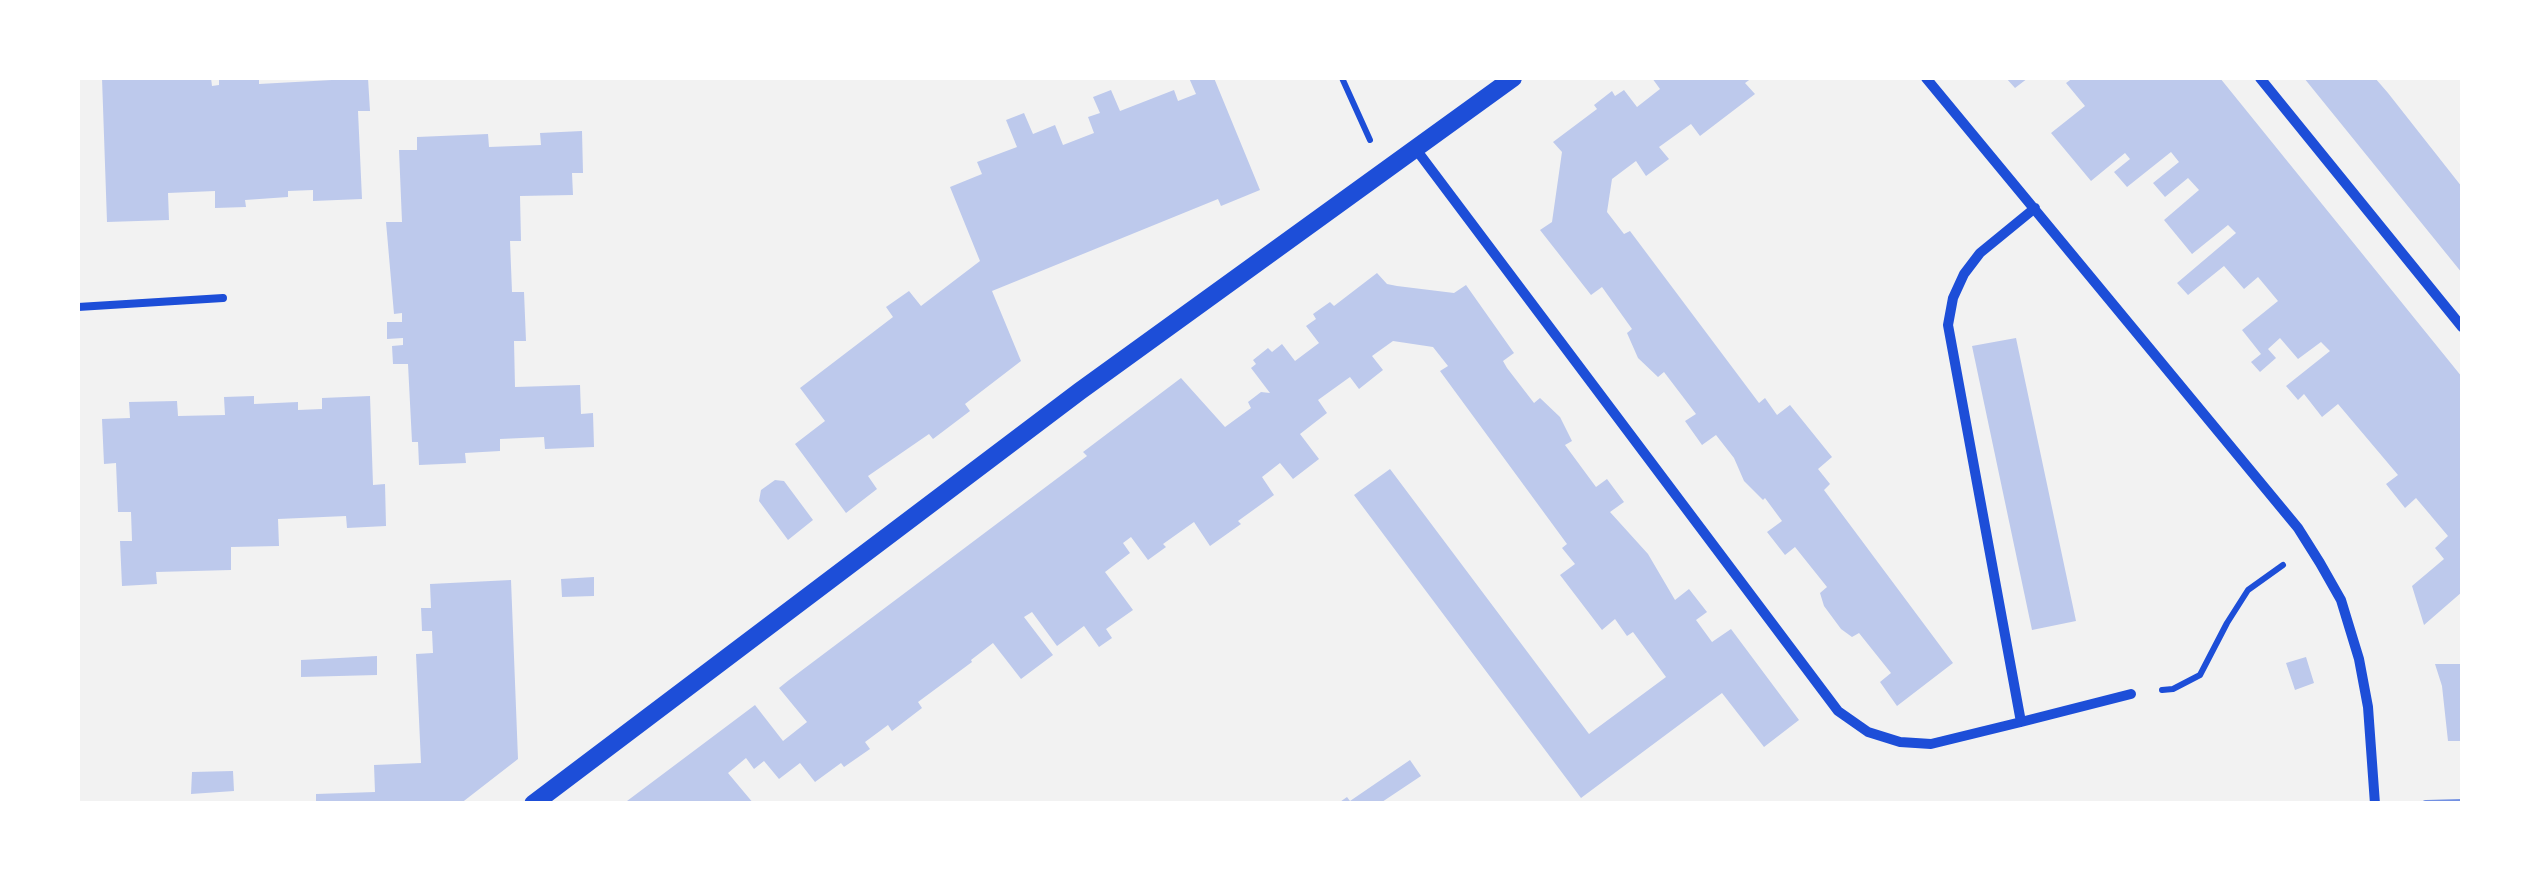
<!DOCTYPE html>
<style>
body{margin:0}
#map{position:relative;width:2540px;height:881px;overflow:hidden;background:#f2f2f2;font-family:"PT Sans Narrow",sans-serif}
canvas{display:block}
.frame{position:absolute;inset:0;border:80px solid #fff;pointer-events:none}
</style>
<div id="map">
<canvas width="2540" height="881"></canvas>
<div class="frame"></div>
</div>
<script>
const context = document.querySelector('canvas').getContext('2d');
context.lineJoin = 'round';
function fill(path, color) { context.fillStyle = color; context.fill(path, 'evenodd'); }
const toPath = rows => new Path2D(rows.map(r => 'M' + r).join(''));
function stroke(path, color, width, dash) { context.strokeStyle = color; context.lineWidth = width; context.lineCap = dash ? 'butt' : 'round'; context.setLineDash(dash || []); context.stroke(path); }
fill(toPath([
 [102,78,211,78,212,86,219,85,219,78,259,78,259,84,368,78,370,111,358,111,362,199,313,201,313,190,288,191,288,197,245,200,246,207,215,208,215,191,168,193,169,220,107,222],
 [1189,78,1214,78,1260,190,1221,206,1218,199,992,291,1021,361,965,404,970,411,933,439,929,434,868,476,877,489,846,513,795,444,825,421,800,388,893,317,886,307,909,291,921,306,980,261,950,187,982,174,977,162,1017,147,1006,120,1024,113,1033,134,1055,125,1063,145,1094,133,1088,117,1100,113,1093,97,1111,90,1120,111,1174,90,1178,101,1196,94],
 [1652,78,1752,78,1745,83,1755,94,1700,136,1691,124,1659,147,1669,159,1646,176,1636,161,1612,179,1607,212,1624,234,1630,231,1759,403,1765,398,1777,415,1790,405,1832,457,1818,469,1830,484,1824,490,1953,663,1897,706,1880,682,1891,673,1859,633,1852,637,1841,629,1824,606,1820,593,1827,587,1795,547,1785,555,1767,532,1782,521,1765,498,1763,500,1744,481,1734,458,1716,435,1702,445,1685,421,1696,414,1664,372,1658,377,1638,358,1627,333,1632,329,1602,287,1591,295,1540,230,1552,222,1562,152,1553,142,1597,109,1594,105,1612,91,1615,96,1624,90,1637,107,1660,89],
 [2006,78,2028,78,2015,88],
 [2073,78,2220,78,2462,377,2462,592,2424,625,2412,586,2444,559,2435,548,2448,536,2416,498,2405,508,2386,484,2398,475,2338,404,2322,417,2304,394,2298,400,2286,386,2330,351,2321,342,2298,359,2280,338,2268,349,2276,358,2260,372,2251,362,2261,354,2242,330,2278,301,2258,277,2244,289,2224,266,2188,295,2177,283,2236,233,2228,225,2192,254,2164,220,2199,190,2188,178,2165,197,2153,183,2179,162,2171,152,2127,187,2114,172,2130,159,2125,153,2091,181,2051,133,2085,106,2066,83],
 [2304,78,2375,78,2388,93,2462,187,2462,273],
 [582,131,583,173,572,173,573,195,520,196,521,241,510,241,512,292,524,292,526,341,514,341,515,387,580,385,581,414,593,413,594,447,545,449,544,437,500,439,500,451,465,453,466,463,419,465,418,442,412,442,408,364,393,364,392,346,403,345,403,338,387,339,387,322,402,322,402,313,394,314,386,222,402,222,399,150,417,150,417,137,488,134,489,147,541,145,540,133],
 [1377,273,1387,284,1397,286,1454,293,1466,285,1514,353,1503,361,1507,368,1534,403,1540,398,1560,417,1572,441,1565,445,1596,487,1607,479,1624,502,1610,512,1648,554,1675,600,1689,589,1707,612,1696,620,1712,642,1731,629,1799,720,1764,747,1722,693,1581,798,1354,495,1390,469,1589,734,1666,677,1633,632,1627,636,1615,619,1602,630,1560,575,1575,564,1562,548,1567,544,1440,371,1448,366,1433,347,1393,341,1372,356,1383,370,1359,389,1350,377,1318,400,1327,413,1300,434,1319,459,1293,479,1280,463,1262,477,1274,495,1238,521,1241,524,1210,546,1194,522,1163,544,1166,547,1148,560,1131,537,1123,543,1130,553,1105,572,1133,610,1106,629,1112,638,1099,647,1084,626,1057,646,1032,612,1024,617,1053,655,1021,679,993,643,971,660,972,662,918,702,922,708,892,731,888,725,865,742,870,749,844,767,841,763,815,782,800,763,779,779,764,761,754,769,746,758,728,773,754,804,623,804,755,705,783,741,807,722,779,688,789,680,1087,456,1083,452,1181,378,1225,427,1251,408,1248,402,1261,392,1270,393,1251,368,1256,364,1253,360,1268,348,1272,352,1282,344,1295,361,1319,343,1306,326,1316,319,1313,314,1330,302,1334,306],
 [2016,338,2076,621,2032,630,1972,346],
 [254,396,254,404,298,402,298,410,322,409,322,398,370,396,373,485,385,484,386,526,347,528,346,516,278,519,279,546,231,547,231,570,156,572,157,584,122,586,120,541,132,541,131,512,118,512,116,463,104,464,102,419,130,418,129,402,177,401,178,416,225,415,224,397],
 [775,480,784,481,813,520,788,540,759,501,761,490],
 [594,577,594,596,562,597,561,579],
 [511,580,518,759,460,804,316,804,316,794,375,792,374,765,421,763,416,654,433,653,432,631,422,631,421,608,431,608,430,584],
 [377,656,377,675,301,677,301,660],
 [2306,657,2314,683,2295,690,2286,663],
 [2435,664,2462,664,2462,741,2448,741,2442,686],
 [1410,760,1421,776,1379,804,1337,804,1347,797,1350,801],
 [233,771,234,791,191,794,192,772]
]), '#bdc9ec');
stroke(toPath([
 [1342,78,1370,140],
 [2162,690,2173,689,2200,675,2227,623,2248,590,2283,565]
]), '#1d4ed8', 6);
stroke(toPath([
 [78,307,223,298]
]), '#1d4ed8', 8);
stroke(toPath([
 [1926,78,2298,528,2320,563,2341,600,2359,659,2368,707,2375,804],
 [2260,78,2462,327],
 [1415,148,1838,711,1868,732,1900,742,1931,744,2021,722,1948,325,1953,298,1964,274,1980,253,2035,208],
 [2021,722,2131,694]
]), '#1d4ed8', 10);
stroke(toPath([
 [533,804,1080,391,1513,78]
]), '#1d4ed8', 18);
stroke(toPath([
 [2426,804,2462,803]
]), '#7290e2', 8);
</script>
